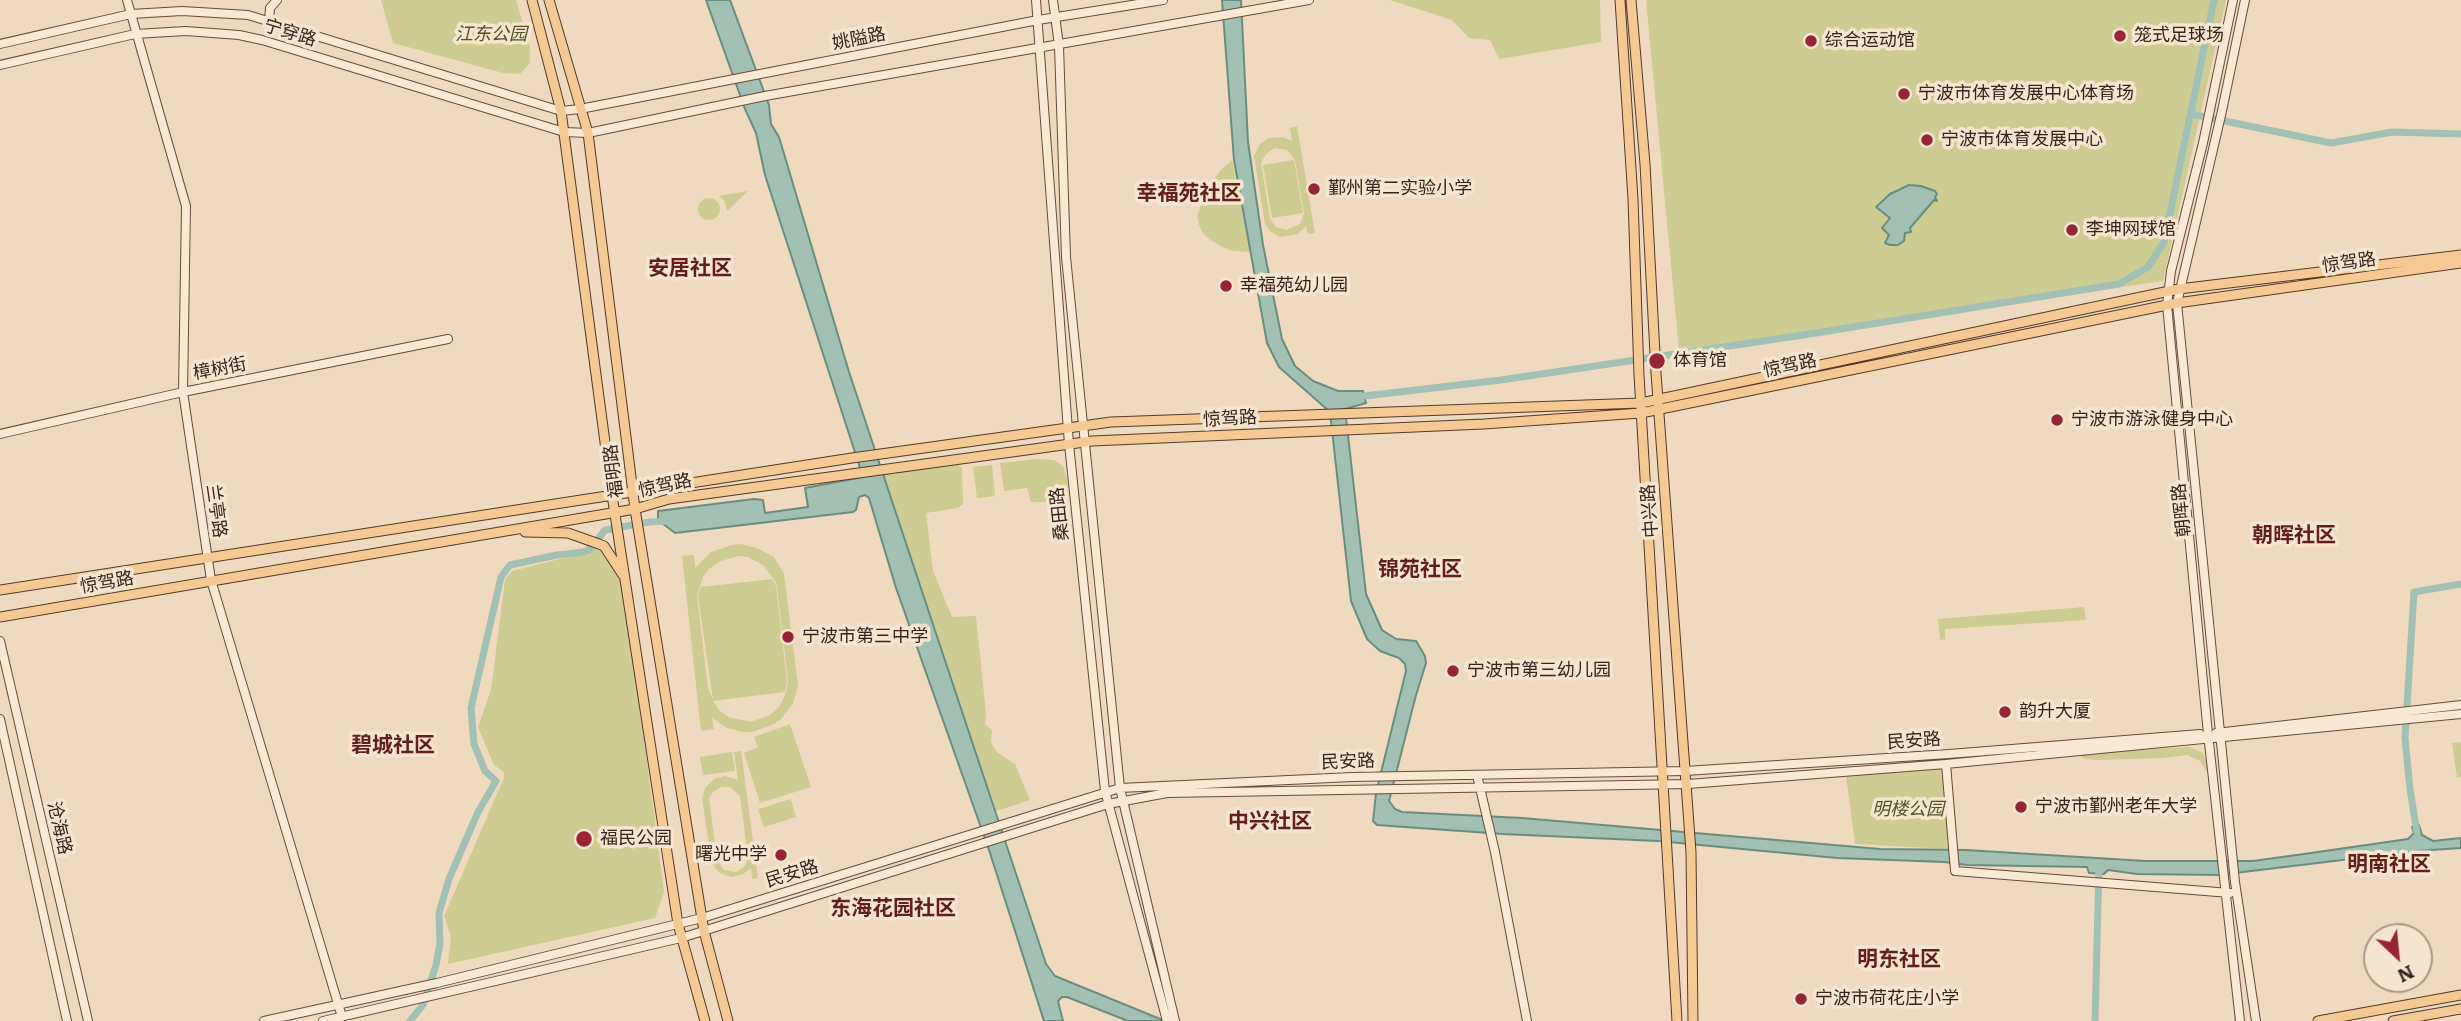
<!DOCTYPE html>
<meta charset="utf-8">
<style>
body{margin:0}
#map{position:relative;width:2461px;height:1021px;overflow:hidden;background:#efdabf;font-family:Literata,serif}
canvas{display:block}
.north{position:absolute;left:2363px;top:923px;width:70px;height:70px;box-sizing:border-box;background:#f6e5ce;border:2px solid #aa9887;border-radius:50%;rotate:154deg;font-size:19px;font-weight:700;line-height:28px;text-align:center;color:#37251c}
.north::after{content:'';display:block;margin:auto;width:24px;height:32px;background:#982536;clip-path:polygon(50% 0,100% 100%,50% 72%,0 100%)}
</style>
<div id="map">
<canvas width="2461" height="1021"></canvas>
<div class="north">N</div>
</div>
<script>
const context = document.querySelector('canvas').getContext('2d');
context.lineJoin = 'round';
function fill(path, color) { context.fillStyle = color; context.fill(path, 'evenodd'); }
const toPath = rows => new Path2D(rows.map(r => 'M' + r).join(''));
function stroke(path, color, width, dash) { context.strokeStyle = color; context.lineWidth = width; context.lineCap = dash ? 'butt' : 'round'; context.setLineDash(dash || []); context.stroke(path); }
function write(font, color, halo, rows, align = 'center') {
  context.font = font + ' Literata,"Noto Sans SC",serif'; context.lineWidth = 7; context.setLineDash([]); context.textBaseline = 'middle'; context.strokeStyle = halo; context.fillStyle = color; for (const [text, x, y, turn = 0] of rows) {
    context.save(); context.translate(x, y); context.rotate((+turn || 0) * Math.PI / 180); context.textAlign = isNaN(turn) ? turn : align; if (halo) context.strokeText(text, 0, 0); context.fillText(text, 0, 0); context.restore();
  }
}
fill(toPath([
 [381,0,516,0,530,47,530,63,520,74,503,73,393,43],
 [1390,0,1600,0,1601,42,1499,59,1490,40,1469,38,1452,20],
 [1646,0,2226,0,2163,281,1679,350],
 [1297,126,1315,233,1308,234,1306,226,1298,234,1280,237,1271,232,1265,224,1254,156,1260,144,1269,138,1283,137,1292,141,1290,128],
 [1275,148,1287,150,1295,160,1304,213,1300,224,1286,230,1276,227,1270,219,1261,163,1266,154],
 [1232,160,1250,252,1233,251,1222,247,1209,239,1202,232,1199,225,1197,216,1205,193,1220,171],
 [1294,160,1303,213,1272,218,1263,165],
 [748,191,727,211,724,200,719,196],
 '698 209a11 11 0 1 1 22 0a11 11 0 1 1-22 0Z',
 [1037,459,1054,460,1063,466,1067,479,1068,494,1064,495,1066,515,1058,514,1053,502,1031,502,1027,488,1004,491,1000,463],
 [953,463,962,467,963,504,958,508,926,513,933,571,952,617,976,616,986,714,985,724,992,730,991,742,997,752,1015,764,1030,800,994,812,883,474],
 [992,465,995,496,977,498,973,467],
 [740,544,757,548,774,557,784,574,798,686,793,704,780,720,774,724,752,732,742,732,727,728,712,718,714,729,701,731,682,556,694,555,695,568,711,552,732,545],
 [738,556,748,557,763,565,775,581,777,587,788,681,786,693,779,707,770,715,751,722,729,717,720,711,713,701,785,692,787,681,776,586,772,579,701,587,698,596,713,700,708,688,697,596,703,577,709,569,721,561],
 [598,545,624,581,664,892,655,918,448,964,451,936,444,916,504,778,504,772,494,765,478,727,491,690,505,580,512,571,571,556,587,555],
 [2084,607,2086,620,1945,629,1945,639,1940,640,1938,619],
 [790,724,811,787,760,803,744,753,758,747,754,737],
 [2461,742,2461,777,2457,778,2452,743],
 [2189,747,2203,753,2210,768,2206,771,2200,761,2187,755,2162,758,2095,760,2082,758,2081,753],
 [741,751,758,878,752,879,751,868,743,874,731,877,720,873,712,864,702,799,705,788,714,779,725,776,738,780,734,752],
 [721,787,730,787,740,796,748,857,745,866,736,872,724,870,717,859,709,798,713,792],
 [732,752,735,771,703,775,700,757],
 [1942,768,1948,849,1855,844,1846,776],
 [791,799,796,817,764,827,758,809]
]), '#cdcc93');
const water = toPath([
 [706,0,730,0,769,105,771,124,779,137,849,372,1046,964,1055,976,1165,1021,1128,1021,1067,997,1062,997,1058,1001,1063,1021,1044,1021,989,850,896,588,869,498,865,495,859,497,856,510,853,512,675,533,658,520,658,511,754,499,763,500,765,513,808,507,805,488,863,477,765,175,756,133,745,109,706,0],
 [1222,0,1241,0,1248,142,1263,245,1282,339,1295,366,1313,381,1338,391,1363,391,1366,403,1345,409,1366,594,1382,630,1396,639,1416,641,1425,656,1426,663,1416,695,1389,801,1395,809,1402,812,1522,818,1880,849,1966,850,2145,861,2253,861,2304,854,2408,839,2414,833,2412,827,2419,825,2422,835,2433,841,2461,838,2461,848,2417,851,2218,875,2137,874,2108,870,2104,874,2089,873,2087,867,1967,865,1944,862,1837,858,1658,841,1503,834,1377,825,1373,821,1376,793,1406,671,1405,664,1399,658,1380,651,1367,639,1351,601,1330,412,1279,367,1267,343,1234,160,1222,0],
 [1909,185,1921,186,1935,191,1937,194,1935,197,1937,201,1934,200,1910,228,1911,232,1905,233,1904,241,1898,245,1890,245,1885,243,1889,235,1882,228,1890,218,1876,207,1890,194,1909,185]
]);
fill(water, '#a2c0b3');
stroke(water, '#698e80', 2);
stroke(toPath([
 [2191,114,2331,143,2392,132,2461,134],
 [1356,397,1501,380,1810,334,2119,284,2148,267,2164,242,2214,0],
 [2417,833,2410,789,2405,738,2414,592,2461,584],
 [410,1021,423,1005,436,965,440,944,439,913,449,879,478,812,496,781,485,771,474,744,471,708,501,577,510,565,557,555,584,552,590,549,605,530,649,522,669,521],
 [2095,1021,2099,866]
]), '#a2c0b3', 7);
const secondary = toPath([
 [127,0,186,206,183,392,211,580,342,1017],
 [1036,0,1069,444,1105,791,1167,1021],
 [1053,0,1059,46,1066,257,1120,788,1175,1021],
 [2233,0,2203,143,2171,271,2167,305,2208,734,2240,1021],
 [2245,0,2222,111,2177,303,2235,882,2256,1021],
 [269,21,270,8,277,0],
 [0,44,131,14,182,11,248,15,561,111,580,109,1038,20,1163,0],
 [0,65,135,34,186,31,239,35,262,40,564,132,588,133,765,96,1309,0],
 [0,434,183,392,448,339],
 [0,641,88,1021],
 [0,719,67,1021],
 [2216,733,2461,705],
 [1946,764,1955,871,2230,893],
 [1477,775,1495,852,1527,1021],
 [437,983,702,918,1120,788,1352,777,1685,771,1949,754,2200,734],
 [264,1021,405,990],
 [323,1021,681,938,1108,804,1167,793,1688,784,1946,764,2461,714]
]);
const primary = toPath([
 [532,0,561,111,612,495,678,924,705,1021],
 [549,0,588,133,635,509,704,931,728,1021],
 [1620,0,1633,199,1639,375,1677,1021],
 [1631,0,1645,164,1656,373,1691,852,1693,1021],
 [525,532,568,533,599,544,604,546,623,575],
 [0,590,852,458,1111,422,1641,403,2179,289,2461,255],
 [0,617,635,509,669,499,1092,441,1484,424,1641,413,2177,303,2461,263],
 [2318,1021,2461,995],
 [2393,1021,2461,1009]
]);
stroke(secondary, '#694b3a', 10);
stroke(primary, '#55392b', 11);
stroke(secondary, '#f9e8d2', 8);
stroke(primary, '#f4c994', 9);
const secondaryBridge = toPath([
 [405,990,437,983]
]);
stroke(secondaryBridge, '#694b3a', 10, []);
stroke(secondaryBridge, '#f9e8d2', 8);
for (const [x, y, r, color] of [
 [2120,36,7,"#982536"],
 [1811,41,7,"#982536"],
 [1904,94,7,"#982536"],
 [1927,140,7,"#982536"],
 [1314,189,7,"#982536"],
 [2072,230,7,"#982536"],
 [1226,286,7,"#982536"],
 [1657,361,9,"#982536"],
 [2057,420,7,"#982536"],
 [788,637,7,"#982536"],
 [1453,671,7,"#982536"],
 [2005,712,7,"#982536"],
 [2021,807,7,"#982536"],
 [584,839,9,"#982536"],
 [781,855,7,"#982536"],
 [1801,999,7,"#982536"]
]) { const dot = new Path2D(); dot.arc(x, y, r, 0, 2 * Math.PI); context.fillStyle = color; context.fill(dot); stroke(dot, '#f6e5ce', 2.5); }
write('18px', '#37251c', '#f6e5ce', [
 ["宁穿路",290,33,17],
 ["姚隘路",859,39,-11],
 ["惊驾路",2349,263,-8],
 ["惊驾路",1790,366,-12],
 ["樟树街",220,369,-11],
 ["惊驾路",1230,419,-3],
 ["福明路",614,471,-97],
 ["惊驾路",665,486,-12],
 ["朝晖路",2182,510,-96],
 ["兰亭路",216,511,82],
 ["中兴路",1650,511,-94],
 ["桑田路",1060,514,-96],
 ["惊驾路",107,583,-10],
 ["民安路",1914,741,-4],
 ["民安路",1348,762,-2],
 ["沧海路",59,828,77],
 ["民安路",792,874,-17]
]);
write('italic 18px', '#4e5422', '#f6e5ce', [
 ["江东公园",491,35],
 ["明楼公园",1908,810]
]);
write('18px', '#37251c', '#f6e5ce', [
 ["笼式足球场",2134,36],
 ["综合运动馆",1825,41],
 ["宁波市体育发展中心体育场",1918,94],
 ["宁波市体育发展中心",1941,140],
 ["鄞州第二实验小学",1328,189],
 ["李坤网球馆",2086,230],
 ["幸福苑幼儿园",1240,286],
 ["体育馆",1673,361],
 ["宁波市游泳健身中心",2071,420],
 ["宁波市第三中学",802,637],
 ["宁波市第三幼儿园",1467,671],
 ["韵升大厦",2019,712],
 ["宁波市鄞州老年大学",2035,807],
 ["福民公园",600,839],
 ["曙光中学",767,855,"right"],
 ["宁波市荷花庄小学",1815,999]
], 'left');
write('bold 21px', '#641f1a', '#f6e5ce', [
 ["幸福苑社区",1189,194],
 ["安居社区",690,269],
 ["朝晖社区",2294,536],
 ["锦苑社区",1420,570],
 ["碧城社区",393,746],
 ["中兴社区",1270,822],
 ["明南社区",2389,865],
 ["东海花园社区",893,909],
 ["明东社区",1899,960]
]);
</script>
